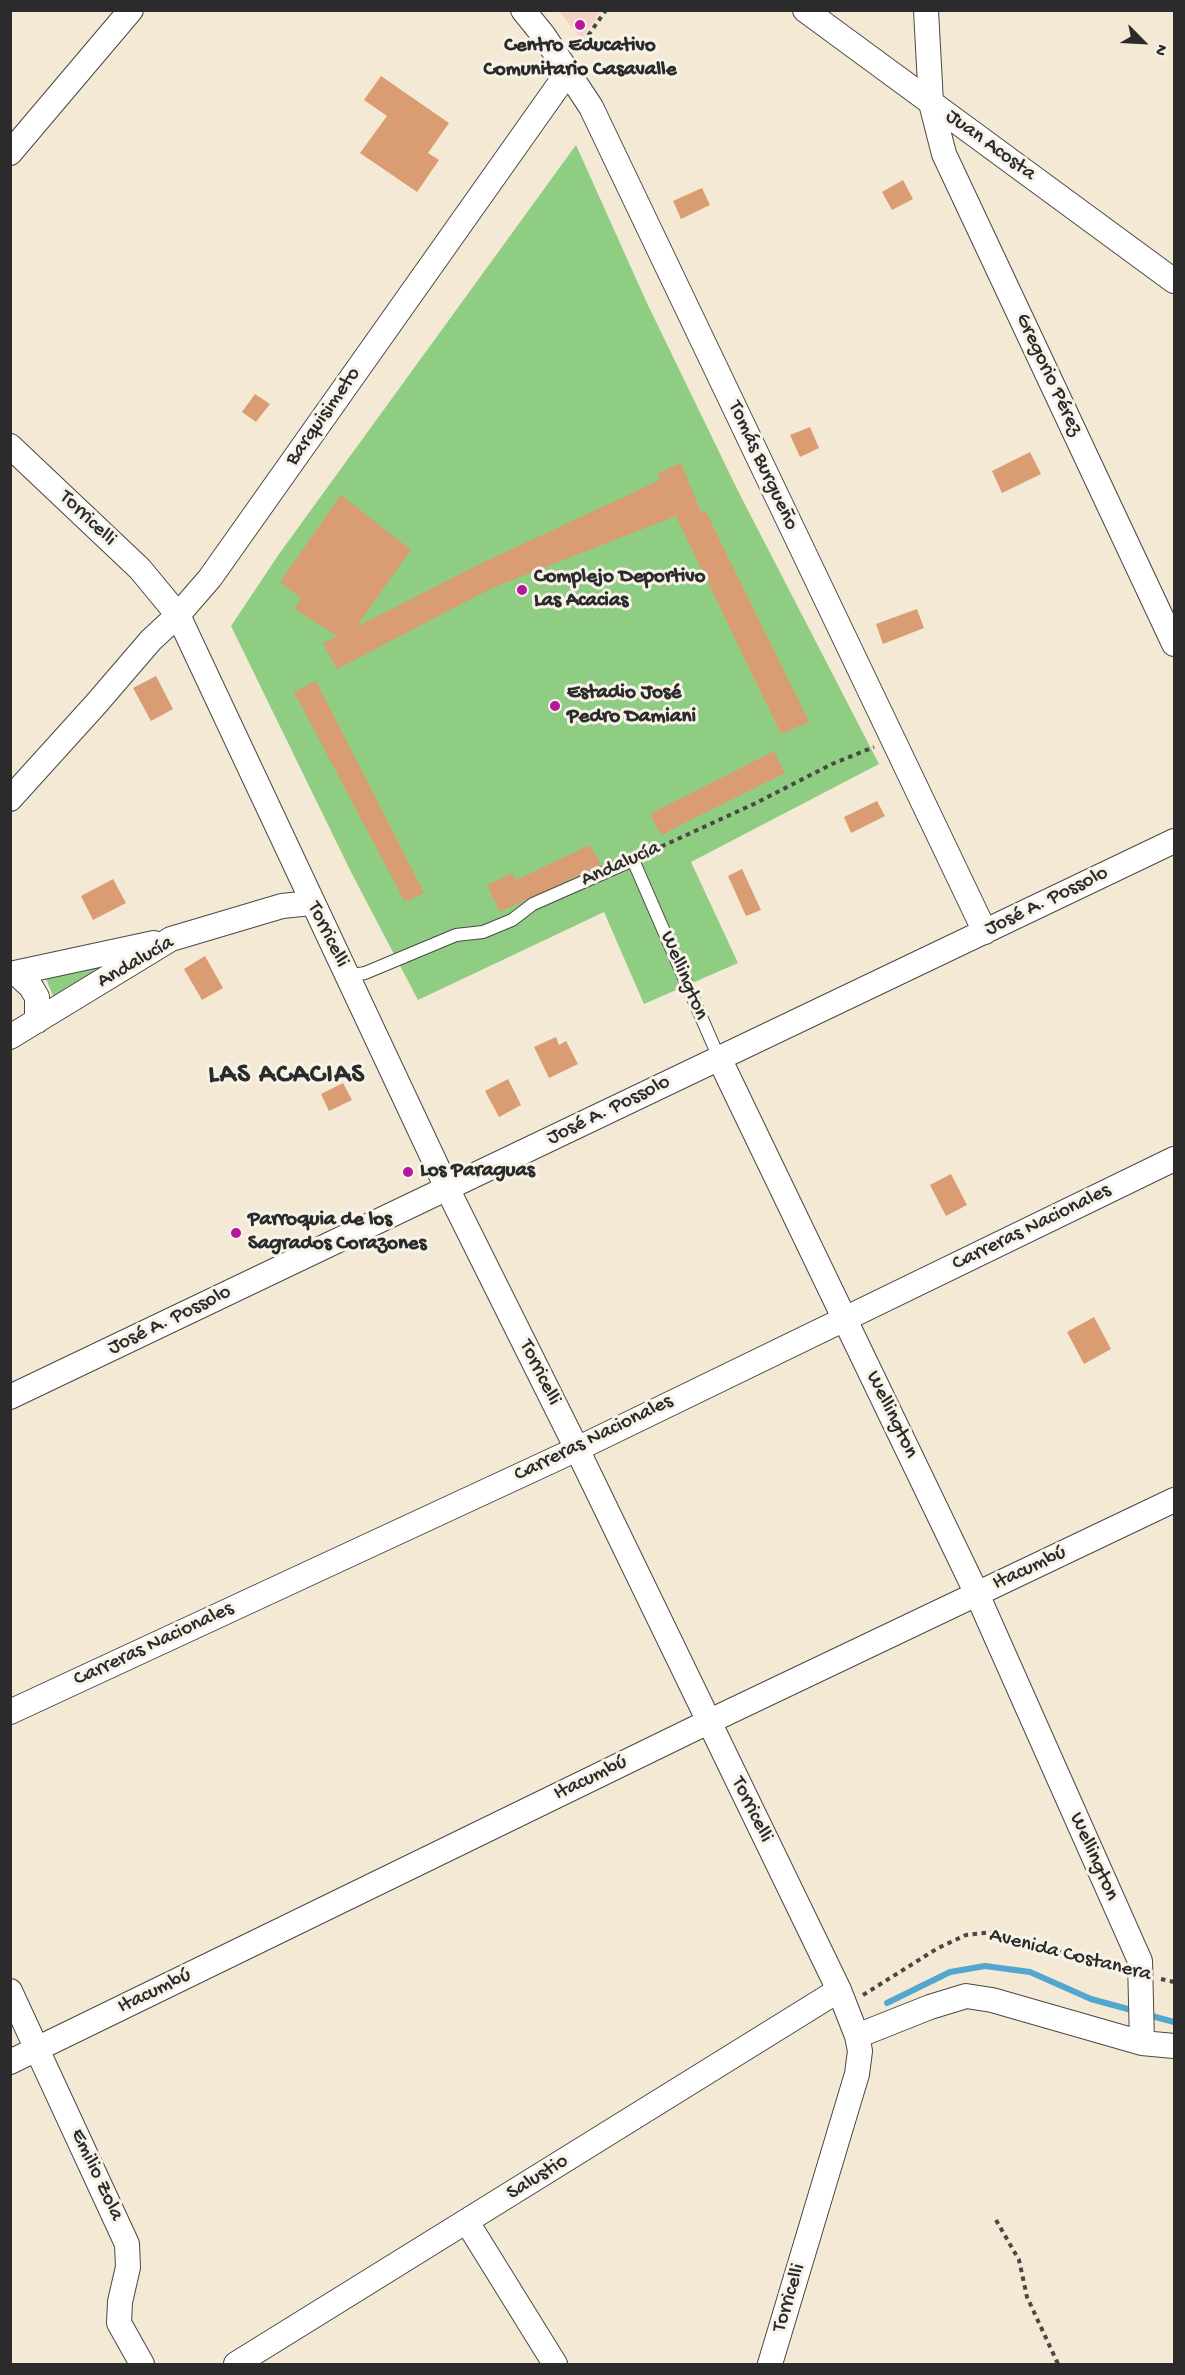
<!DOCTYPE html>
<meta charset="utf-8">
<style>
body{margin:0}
#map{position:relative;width:1185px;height:2375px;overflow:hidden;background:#f4e9d5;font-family:"Gochi Hand",sans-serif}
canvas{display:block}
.frame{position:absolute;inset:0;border:12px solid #2b2b2b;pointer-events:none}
.north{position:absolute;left:1113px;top:12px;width:60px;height:60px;-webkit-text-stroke:4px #f7f3e8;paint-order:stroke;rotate:114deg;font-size:16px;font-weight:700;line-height:24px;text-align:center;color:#2b2b2b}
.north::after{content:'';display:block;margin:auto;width:21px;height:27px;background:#2b2b2b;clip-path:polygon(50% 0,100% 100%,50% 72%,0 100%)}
</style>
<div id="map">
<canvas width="1185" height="2375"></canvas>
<div class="frame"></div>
<div class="north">N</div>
</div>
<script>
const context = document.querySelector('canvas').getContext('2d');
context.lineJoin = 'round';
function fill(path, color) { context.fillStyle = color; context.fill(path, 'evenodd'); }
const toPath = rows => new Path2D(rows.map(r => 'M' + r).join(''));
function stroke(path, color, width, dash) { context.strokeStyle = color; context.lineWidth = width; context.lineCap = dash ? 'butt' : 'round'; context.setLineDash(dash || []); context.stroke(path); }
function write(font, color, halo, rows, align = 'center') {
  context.font = font + ' "Gochi Hand",sans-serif'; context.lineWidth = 6; context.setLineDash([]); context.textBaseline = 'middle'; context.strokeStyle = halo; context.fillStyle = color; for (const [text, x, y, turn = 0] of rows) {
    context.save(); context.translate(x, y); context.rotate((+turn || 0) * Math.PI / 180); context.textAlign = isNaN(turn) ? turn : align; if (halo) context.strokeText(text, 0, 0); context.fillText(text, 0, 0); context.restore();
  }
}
fill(toPath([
 [559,11,601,11,581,39]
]), '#f6d2c4');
fill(toPath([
 [576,145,646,301,738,491,879,764,691,862,738,963,644,1004,604,912,418,1000,351,872,231,626,279,554],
 [98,961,101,968,53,996,44,974]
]), '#8fcd82');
stroke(toPath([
 [887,2003,950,1972,985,1966,1030,1972,1091,1999,1135,2011],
 [1148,2015,1174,2022]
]), '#51a7ce', 6);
fill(toPath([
 [381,76,449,123,428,153,439,160,417,192,360,153,387,116,364,100],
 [903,180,913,199,892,210,882,192],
 [702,188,710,205,681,219,673,201],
 [255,394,270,404,256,422,242,412],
 [810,427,819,448,800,457,790,435],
 [1030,452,1041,474,1002,493,992,471],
 [681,463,701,512,705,510,809,722,781,734,676,516,492,588,337,669,323,643,337,636,295,609,301,598,280,582,341,495,411,550,356,627,480,564,660,480,658,473],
 [917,609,924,628,883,644,876,624],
 [156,676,173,709,151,721,133,688],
 [316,681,424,893,405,902,294,692],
 [774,751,785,773,661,835,650,814],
 [877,801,885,816,851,833,844,817],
 [590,845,601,865,500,912,487,885,512,873,516,880],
 [742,869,761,910,746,916,728,876],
 [113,879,126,903,93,920,81,896],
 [205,956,223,988,202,1000,184,969],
 [556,1037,559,1045,566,1041,578,1064,549,1078,534,1047],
 [508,1079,521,1105,499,1117,485,1091],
 [343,1083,352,1100,329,1111,321,1094],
 [951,1174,967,1205,946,1216,930,1185],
 [1094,1317,1111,1349,1084,1364,1067,1332]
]), '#da9d73');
const service = toPath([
 [347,976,365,973,456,935,483,932,512,920,533,904,633,860,719,1058]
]);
const minor = toPath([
 [523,10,544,36,591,107,985,932],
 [805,10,1174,281],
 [926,10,931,103,944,154,1174,644],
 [10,153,131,10],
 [10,446,140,569,178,615,447,1188,577,1449,839,1990,857,2036,860,2051,857,2074,770,2364],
 [10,799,96,704,151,640,178,615,210,578,568,72],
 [16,973,31,987,37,997,37,1021],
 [10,974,154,943],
 [10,1037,171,939,282,906,311,903],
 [719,1058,977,1594,1140,1961,1142,2043],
 [10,1397,1174,841],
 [10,1712,577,1449,1174,1159],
 [10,1991,127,2244,128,2267,120,2302,119,2323,142,2364],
 [857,2036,930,2007,966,1996,992,2000,1142,2043,1174,2046],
 [10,2062,708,1722,1174,1500],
 [467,2222,555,2364],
 [236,2364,839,1990]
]);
stroke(service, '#494844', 14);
stroke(minor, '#494844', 26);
stroke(toPath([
 [578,50,606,10],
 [645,854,756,803,832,764,874,747],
 [1161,1979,1174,1982],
 [863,1995,938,1948,966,1935,992,1932,1119,1969],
 [996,2220,1019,2260,1027,2297,1058,2364]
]), '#494844', 4, [4.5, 4.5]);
stroke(service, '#fff', 12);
stroke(minor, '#fff', 24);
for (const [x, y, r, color] of [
 [580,25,6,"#b5179e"],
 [522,590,6,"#b5179e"],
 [555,706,6,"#b5179e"],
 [408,1172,6,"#b5179e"],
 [236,1233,6,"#b5179e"]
]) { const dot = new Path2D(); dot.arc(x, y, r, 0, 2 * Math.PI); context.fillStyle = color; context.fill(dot); stroke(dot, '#f7f3e8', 2); }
write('bold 21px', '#2b2b2b', '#f7f3e8', [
 ["Centro Educativo",580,47,"center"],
 ["Comunitario Casavalle",580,71,"center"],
 ["Complejo Deportivo",534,578],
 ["Las Acacias",534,602],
 ["Estadio José",567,694],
 ["Pedro Damiani",567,718],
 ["Los Paraguas",420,1172],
 ["Parroquia de los",248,1221],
 ["Sagrados Corazones",248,1245]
], 'left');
write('21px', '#2b2b2b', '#f7f3e8', [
 ["Juan Acosta",990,146,36],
 ["Gregorio Pérez",1048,375,65],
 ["Barquisimeto",324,417,-55],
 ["Tomás Burgueño",762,466,65],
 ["Torricelli",87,519,44],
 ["Andalucía",621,865,-24],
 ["José A. Possolo",1047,902,-26],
 ["Torricelli",327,935,64],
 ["Andalucía",136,963,-30],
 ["Wellington",683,976,67],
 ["José A. Possolo",609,1111,-26],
 ["Carreras Nacionales",1032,1228,-26],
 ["José A. Possolo",170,1321,-26],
 ["Torricelli",539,1373,64],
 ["Wellington",891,1415,64],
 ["Carreras Nacionales",594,1439,-26],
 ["Itacumbú",1030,1569,-25],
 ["Carreras Nacionales",154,1645,-25],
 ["Itacumbú",591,1779,-26],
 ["Torricelli",751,1810,64],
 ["Wellington",1093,1857,66],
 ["Avenida Costanera",1070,1956,14],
 ["Itacumbú",155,1992,-26],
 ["Emilio Zola",96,2175,65],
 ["Salustio",538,2178,-32],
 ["Torricelli",790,2298,-73]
]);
context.letterSpacing = '1.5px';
write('bold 27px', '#2b2b2b', '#f7f3e8', [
 ["LAS ACACIAS",287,1077]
]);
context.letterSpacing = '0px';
</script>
